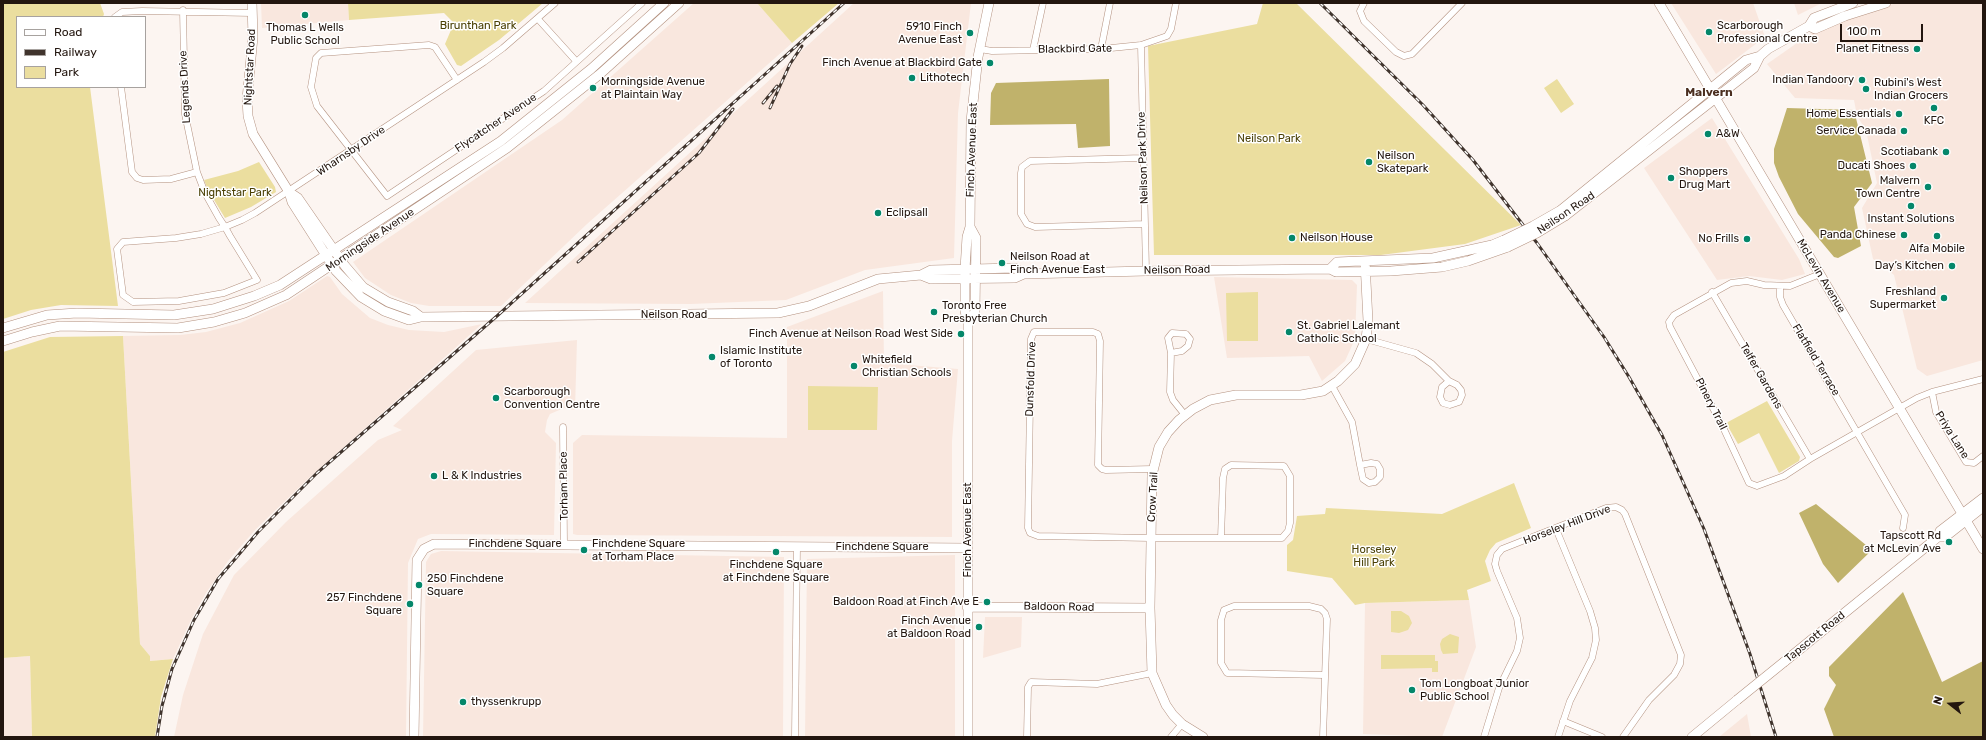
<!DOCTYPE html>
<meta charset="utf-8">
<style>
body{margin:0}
#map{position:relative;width:1986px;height:740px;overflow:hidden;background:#fcf5f1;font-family:Rubik,sans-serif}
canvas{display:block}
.frame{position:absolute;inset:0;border:4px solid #23160f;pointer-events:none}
.legend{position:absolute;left:16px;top:16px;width:130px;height:72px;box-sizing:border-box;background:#fff;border:1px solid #a7a29f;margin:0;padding:5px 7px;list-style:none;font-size:12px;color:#23160f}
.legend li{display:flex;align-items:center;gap:8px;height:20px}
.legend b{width:20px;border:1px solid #a7a29f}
.north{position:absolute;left:1930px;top:684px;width:40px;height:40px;-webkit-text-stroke:3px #fff;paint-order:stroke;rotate:287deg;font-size:11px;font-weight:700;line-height:16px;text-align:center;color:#23160f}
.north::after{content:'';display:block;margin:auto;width:14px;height:18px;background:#23160f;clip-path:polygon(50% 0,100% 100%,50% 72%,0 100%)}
.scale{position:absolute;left:1840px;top:24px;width:83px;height:18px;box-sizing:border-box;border:2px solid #23160f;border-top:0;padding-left:5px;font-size:12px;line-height:14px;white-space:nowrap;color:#23160f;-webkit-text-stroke:3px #fff;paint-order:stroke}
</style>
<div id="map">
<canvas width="1986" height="740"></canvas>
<div class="frame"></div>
<ul class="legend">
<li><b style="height:5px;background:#fff"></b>Road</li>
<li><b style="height:5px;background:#40342d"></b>Railway</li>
<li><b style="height:11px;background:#ebde9f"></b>Park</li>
</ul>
<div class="north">N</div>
<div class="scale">100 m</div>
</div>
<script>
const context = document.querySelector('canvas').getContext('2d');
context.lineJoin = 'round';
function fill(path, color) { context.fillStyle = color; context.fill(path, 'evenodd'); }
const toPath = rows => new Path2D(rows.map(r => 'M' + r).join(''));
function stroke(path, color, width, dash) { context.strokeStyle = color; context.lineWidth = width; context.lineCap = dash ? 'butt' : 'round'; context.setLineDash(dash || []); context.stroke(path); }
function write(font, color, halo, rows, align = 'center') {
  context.font = font + ' Rubik,sans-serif'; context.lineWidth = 3; context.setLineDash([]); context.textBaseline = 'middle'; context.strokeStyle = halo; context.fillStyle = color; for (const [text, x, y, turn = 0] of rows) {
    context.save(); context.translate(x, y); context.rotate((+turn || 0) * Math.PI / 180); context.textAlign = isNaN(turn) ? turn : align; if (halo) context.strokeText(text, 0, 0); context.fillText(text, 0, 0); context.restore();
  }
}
fill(toPath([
 [261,3,348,3,349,20,262,28],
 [694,3,757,3,792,43,587,224,501,306,429,306,411,303,391,295,365,278,353,262,562,120],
 [854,3,971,3,958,113,954,258,865,270,786,300,691,304,525,303],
 [1671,3,1753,3,1765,37,1716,74],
 [1794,3,1822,3,1798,15],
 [1896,3,1983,3,1983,360,1927,376,1917,369,1894,275,1873,259,1862,208,1877,183,1866,130,1857,116,1854,100,1795,98,1767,64,1817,29],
 [1712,118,1799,259,1805,274,1782,280,1749,276,1717,280,1644,168],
 [327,276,330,277,342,294,370,318,388,325,409,330,444,332,482,324,307,480,256,529,228,561,206,593,191,620,173,659,150,661,150,656,140,644,123,336,180,335,206,332,240,323,289,301],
 [1214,277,1352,280,1357,285,1355,339,1345,361,1322,381,1309,356,1227,358],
 [883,291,884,363,958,369,952,441,952,537,577,535,573,534,573,443,582,435,787,438,787,327],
 [577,340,575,410,564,408,550,414,547,420,545,432,556,443,554,535,431,534,418,539,408,563,406,737,174,737,183,695,203,634,234,575,286,522,378,440,402,430,393,426,476,350],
 [441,551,784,557,783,737,423,737,426,562,431,554],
 [955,555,955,737,805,737,807,559],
 [1469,600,1476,647,1442,737,1363,734,1365,603],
 [985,617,1022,617,1021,647,983,658],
 [30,656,32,737,3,737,3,658],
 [1747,714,1751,737,1719,737]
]), '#f9e7de');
fill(toPath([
 [3,3,100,3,104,14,103,17,17,17,17,87,90,87,118,306,61,305,31,310,3,319],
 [348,3,543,3,499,40,461,66,457,65,445,44,454,23,444,13,349,20],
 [757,3,839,3,792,43],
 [1263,3,1296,3,1521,225,1465,244,1381,255,1154,255,1148,46,1257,24],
 [1557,79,1574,104,1561,113,1544,88],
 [259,162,275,187,276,192,251,207,225,218,208,190,204,180,238,171],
 [1258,292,1258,341,1227,341,1226,293],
 [123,336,140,644,150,656,150,661,173,659,161,697,155,737,32,737,30,656,3,658,3,352,50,337],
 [808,386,878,387,877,430,808,430],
 [1767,401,1800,457,1799,461,1779,473,1759,433,1738,444,1726,423],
 [1514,483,1531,528,1496,543,1490,550,1485,561,1491,581,1467,590,1469,600,1365,603,1355,605,1332,578,1287,571,1287,545,1293,540,1297,516,1325,514,1326,508,1442,514],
 [1391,611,1401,611,1409,616,1412,623,1408,630,1399,633,1391,632],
 [1450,634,1459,637,1458,653,1443,654,1441,650,1440,644,1442,639],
 [1381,655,1435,655,1435,661,1438,661,1438,672,1432,672,1432,668,1381,669]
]), '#ebde9f');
fill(toPath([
 [1109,79,1110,146,1078,148,1076,124,990,125,991,93,996,83],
 [1787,108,1854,110,1872,183,1854,207,1861,246,1838,258,1834,257,1798,214,1779,177,1774,163,1774,149],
 [1816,504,1872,550,1838,583,1823,564,1799,513],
 [1903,592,1942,682,1983,661,1983,737,1834,737,1824,709,1836,685,1829,676,1829,667]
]), '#c0b26b');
const street = toPath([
 [1364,3,1360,11,1364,21,1396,52,1404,56,1412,54,1462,3],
 [183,10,185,114,197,172,205,193,219,218,225,227,230,236,257,280,224,293,179,301,133,302,123,295,117,249,123,242,176,238,201,234,225,227,242,220,255,213,484,62,503,48,555,3],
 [115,17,122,12,142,11,252,13],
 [538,19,576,61],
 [1141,45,1146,271],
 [980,49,992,51,1101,49,1141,45,1167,36,1171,29,1176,3],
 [1101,49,1110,3],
 [1033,50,1043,3],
 [457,80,435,47,429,45,321,53,316,58,311,87,317,106,387,196,544,91,642,3],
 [121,87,132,172,137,178,143,180,171,179,197,172],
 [1143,158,1030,161,1022,167,1021,173,1021,214,1027,224,1035,227,1145,224],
 [1820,274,1790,286,1764,285,1747,281,1731,283,1674,315,1669,322,1670,327,1722,425,1749,483,1757,486,1784,476,1810,459,1917,398,1932,392,1983,379],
 [1780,286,1780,297,1783,305,1905,515,1903,528],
 [1712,292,1810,459],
 [1366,339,1416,353,1432,364,1449,381,1457,385,1461,390,1462,395,1459,402,1450,405,1443,403,1440,397,1442,387,1449,381],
 [1171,353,1182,351,1188,346,1190,339,1186,334,1172,333,1168,338,1171,353,1170,392,1173,400,1185,415],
 [1332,386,1352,422,1360,465,1363,479,1369,483,1375,482,1380,477,1380,469,1377,464,1371,463,1360,465],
 [1932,392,1936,412,1966,462,1974,463,1983,456],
 [563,427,564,545],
 [1153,469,1106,470,1102,469,1098,465,1100,341,1098,334,1093,332,1034,332,1031,339,1028,528,1030,533,1038,536,1151,538,1282,538,1288,531,1290,523,1290,476,1284,466,1231,465,1225,469,1223,478,1221,538],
 [1556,529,1590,611,1595,628,1596,640,1592,658,1570,701,1558,737],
 [1563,721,1602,737],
 [795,737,797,546],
 [1027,737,1028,687,1031,682,1097,684,1152,673],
 [1171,737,1182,724],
 [1323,737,1327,619,1325,613,1321,609,1309,606,1234,606,1224,610,1221,620,1221,663,1227,673,1324,675],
 [1484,737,1499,688,1517,651,1520,638,1517,618,1497,571,1495,564,1497,555,1502,549,1606,508,1616,507,1622,510,1625,514,1681,655,1680,664,1674,675,1649,700,1623,737]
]);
const secondary = toPath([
 [252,3,253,37,247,99,248,116,253,134,289,192,292,202,336,271,361,297,384,311,409,320,421,317,778,313,809,306,878,279,921,275,931,270,1015,268,1024,274],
 [1659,3,1983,549],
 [1809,26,1815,29,1845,16,1886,3],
 [289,192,298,198,345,266,363,287,388,302,413,311,421,317],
 [1561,210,1746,60,1760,56],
 [1565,216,1754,68,1760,56,1768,49,1809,26,1814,18,1853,3],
 [1330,269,1337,262,1433,258,1492,245,1504,240],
 [921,275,931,279,1015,278,1024,274,1146,271,1330,269,1336,272,1391,271,1442,267,1468,261,1508,247],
 [968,323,975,312,976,238,970,227],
 [3,328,47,315,77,313,174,315,213,309,254,296,280,285,501,141,591,69,664,3],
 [3,341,32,332,60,326,178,328,214,322,245,313,286,295,507,148,600,74,679,3],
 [1938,537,1945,537,1983,507],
 [967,607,1150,608],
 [1784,662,1927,546,1938,537,1940,531,1983,498],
 [414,737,417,560,424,549,434,544,967,548],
 [968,737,968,323,965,311,965,269,967,237,970,227,971,121,978,57,989,3],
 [1203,737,1182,724,1173,715,1166,705,1152,673,1150,608,1152,475,1159,447,1168,432,1179,420,1193,409,1210,400,1236,395,1301,395,1323,391,1338,381,1355,364,1366,339,1368,321,1365,262],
 [1692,737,1737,700]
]);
stroke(street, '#b49280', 7);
stroke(secondary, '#b49280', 10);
stroke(street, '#fff', 6);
stroke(secondary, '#fff', 9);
const rail = toPath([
 [1320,3,1423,105,1473,160,1537,243,1604,337,1629,377,1662,435,1704,529,1750,654,1776,737],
 [763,103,777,86],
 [770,108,790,64,802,46],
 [578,262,699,153,733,109],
 [157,737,162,706,172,669,194,620,218,579,258,532,317,473,497,316,844,3]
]);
stroke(rail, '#40342d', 3);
stroke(rail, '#fff', 1.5, [4.5]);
const secondaryBridge = toPath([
 [1504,240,1533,226,1561,210],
 [1508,247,1537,233,1565,216],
 [1737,700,1784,662]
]);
stroke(secondaryBridge, '#b49280', 10, []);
stroke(secondaryBridge, '#fff', 9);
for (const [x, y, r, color] of [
 [305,15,4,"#04876a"],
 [1709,32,4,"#04876a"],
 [970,33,4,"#04876a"],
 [1917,49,4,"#04876a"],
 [990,63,4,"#04876a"],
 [912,78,4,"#04876a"],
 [1862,80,4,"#04876a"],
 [593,88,4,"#04876a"],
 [1866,89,4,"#04876a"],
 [1934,108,4,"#04876a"],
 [1899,114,4,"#04876a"],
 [1904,131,4,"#04876a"],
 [1708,134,4,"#04876a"],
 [1946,152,4,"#04876a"],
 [1369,162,4,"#04876a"],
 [1913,166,4,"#04876a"],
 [1671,178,4,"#04876a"],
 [1928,187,4,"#04876a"],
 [1911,206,4,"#04876a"],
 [878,213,4,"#04876a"],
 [1904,235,4,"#04876a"],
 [1937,236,4,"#04876a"],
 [1292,238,4,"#04876a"],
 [1747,239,4,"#04876a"],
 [1002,263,4,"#04876a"],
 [1952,266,4,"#04876a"],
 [1944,298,4,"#04876a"],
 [934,312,4,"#04876a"],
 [1289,332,4,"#04876a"],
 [961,334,4,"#04876a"],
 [712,357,4,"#04876a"],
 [854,366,4,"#04876a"],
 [496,398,4,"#04876a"],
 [434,476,4,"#04876a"],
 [1949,542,4,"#04876a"],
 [584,550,4,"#04876a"],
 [776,552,4,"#04876a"],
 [419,585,4,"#04876a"],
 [987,602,4,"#04876a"],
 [410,604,4,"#04876a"],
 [979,627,4,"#04876a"],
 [1412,690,4,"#04876a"],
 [463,702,4,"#04876a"]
]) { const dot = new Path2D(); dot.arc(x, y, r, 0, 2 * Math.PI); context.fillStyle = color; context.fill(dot); stroke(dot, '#fff', 1.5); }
write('11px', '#4a4004', '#fff', [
 ["Birunthan Park",478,26],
 ["Neilson Park",1269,139],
 ["Nightstar Park",235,193],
 ["Horseley",1374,550],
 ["Hill Park",1374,563]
]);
write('11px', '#23160f', '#fff', [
 ["Scarborough",1717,26],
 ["Professional Centre",1717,39],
 ["5910 Finch",962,27,"right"],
 ["Avenue East",962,40,"right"],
 ["Thomas L Wells",305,28,"center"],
 ["Public School",305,41,"center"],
 ["Planet Fitness",1909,49,"right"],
 ["Finch Avenue at Blackbird Gate",982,63,"right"],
 ["Lithotech",920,78],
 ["Indian Tandoory",1854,80,"right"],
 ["Morningside Avenue",601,82],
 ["at Plaintain Way",601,95],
 ["Rubini's West",1874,83],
 ["Indian Grocers",1874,96],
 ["Home Essentials",1891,114,"right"],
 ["KFC",1934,121,"center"],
 ["Service Canada",1896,131,"right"],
 ["A&W",1716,134],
 ["Scotiabank",1938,152,"right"],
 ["Neilson",1377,156],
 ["Skatepark",1377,169],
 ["Ducati Shoes",1905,166,"right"],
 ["Shoppers",1679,172],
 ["Drug Mart",1679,185],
 ["Malvern",1920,181,"right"],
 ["Town Centre",1920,194,"right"],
 ["Eclipsall",886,213],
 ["Instant Solutions",1911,219,"center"],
 ["Panda Chinese",1896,235,"right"],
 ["Neilson House",1300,238],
 ["No Frills",1739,239,"right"],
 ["Alfa Mobile",1937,249,"center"],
 ["Neilson Road at",1010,257],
 ["Finch Avenue East",1010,270],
 ["Day’s Kitchen",1944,266,"right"],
 ["Freshland",1936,292,"right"],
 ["Supermarket",1936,305,"right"],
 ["Toronto Free",942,306],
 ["Presbyterian Church",942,319],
 ["St. Gabriel Lalemant",1297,326],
 ["Catholic School",1297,339],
 ["Finch Avenue at Neilson Road West Side",953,334,"right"],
 ["Islamic Institute",720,351],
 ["of Toronto",720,364],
 ["Whitefield",862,360],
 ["Christian Schools",862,373],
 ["Scarborough",504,392],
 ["Convention Centre",504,405],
 ["L & K Industries",442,476],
 ["Tapscott Rd",1941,536,"right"],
 ["at McLevin Ave",1941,549,"right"],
 ["Finchdene Square",592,544],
 ["at Torham Place",592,557],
 ["Finchdene Square",776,565,"center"],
 ["at Finchdene Square",776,578,"center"],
 ["250 Finchdene",427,579],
 ["Square",427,592],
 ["257 Finchdene",402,598,"right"],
 ["Square",402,611,"right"],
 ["Baldoon Road at Finch Ave E",979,602,"right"],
 ["Finch Avenue",971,621,"right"],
 ["at Baldoon Road",971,634,"right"],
 ["Tom Longboat Junior",1420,684],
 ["Public School",1420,697],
 ["thyssenkrupp",471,702]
], 'left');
write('11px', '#23160f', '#fff', [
 ["Blackbird Gate",1075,49,-1],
 ["Nightstar Road",250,67,-87],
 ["Legends Drive",185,87,-93],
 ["Flycatcher Avenue",496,123,-34],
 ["Finch Avenue East",972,150,-88],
 ["Wharnsby Drive",351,151,-34],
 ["Neilson Park Drive",1143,158,-92],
 ["Neilson Road",1566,213,-34],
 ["Morningside Avenue",370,240,-34],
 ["Neilson Road",1177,270,-1],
 ["McLevin Avenue",1821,276,59],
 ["Neilson Road",674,315],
 ["Flatfield Terrace",1816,360,59],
 ["Telfer Gardens",1761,376,60],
 ["Dunsfold Drive",1031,379,-88],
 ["Pinery Trail",1711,404,63],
 ["Priya Lane",1952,435,58],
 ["Torham Place",564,486,-91],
 ["Crow Trail",1153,497,-87],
 ["Horseley Hill Drive",1567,525,-21],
 ["Finch Avenue East",968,530,-90],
 ["Finchdene Square",515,544],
 ["Finchdene Square",882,547],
 ["Baldoon Road",1059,607,1],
 ["Tapscott Road",1815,637,-39]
]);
write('bold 12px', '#4a2e1f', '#fff', [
 ["Malvern",1709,93]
]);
</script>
